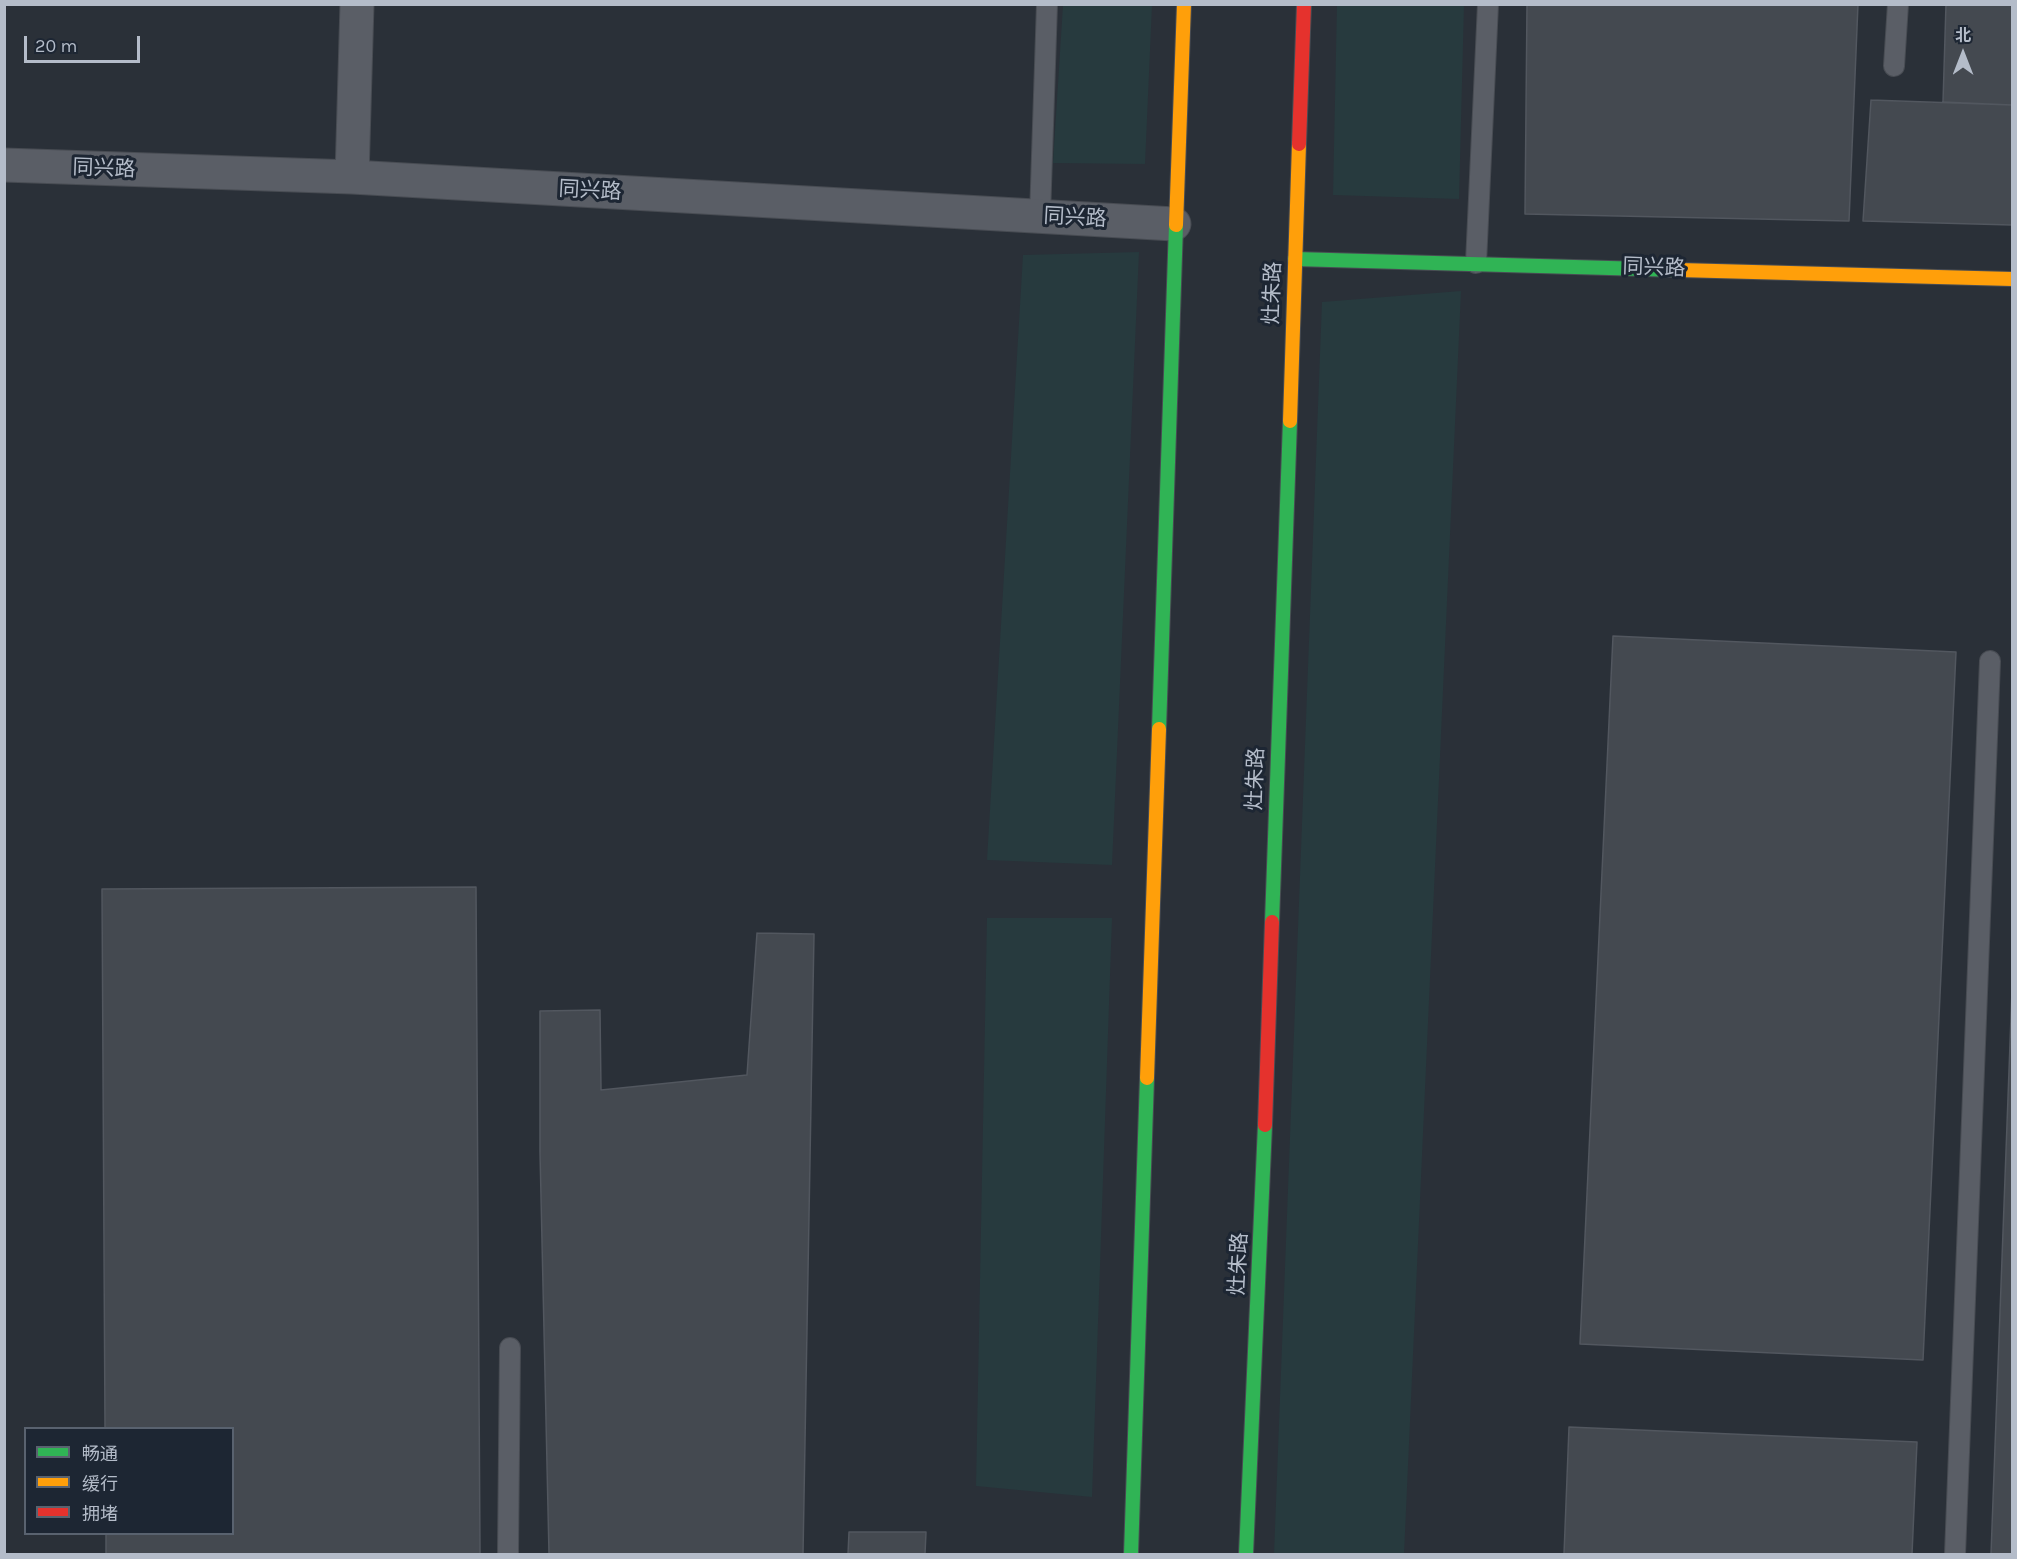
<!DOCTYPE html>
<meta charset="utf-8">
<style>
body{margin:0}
#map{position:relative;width:2017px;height:1559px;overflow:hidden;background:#2a3038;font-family:Karla,"Noto Sans SC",sans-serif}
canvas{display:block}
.frame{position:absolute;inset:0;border:6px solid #b4bcc9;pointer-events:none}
.legend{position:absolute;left:24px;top:1427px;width:210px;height:108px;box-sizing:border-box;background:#1d2633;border:2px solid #59626f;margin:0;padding:8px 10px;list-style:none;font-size:18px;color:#b4bcc9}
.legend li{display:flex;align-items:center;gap:12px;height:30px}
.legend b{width:30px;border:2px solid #59626f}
.north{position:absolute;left:1933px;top:24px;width:60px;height:60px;-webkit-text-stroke:4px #1d2633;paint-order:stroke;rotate:0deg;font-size:16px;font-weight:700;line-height:24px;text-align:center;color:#b4bcc9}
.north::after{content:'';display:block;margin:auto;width:21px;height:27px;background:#b4bcc9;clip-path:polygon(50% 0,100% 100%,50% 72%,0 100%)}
.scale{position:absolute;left:24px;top:36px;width:116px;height:27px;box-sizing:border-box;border:3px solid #b4bcc9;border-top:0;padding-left:8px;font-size:18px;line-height:21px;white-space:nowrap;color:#b4bcc9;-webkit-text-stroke:4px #1d2633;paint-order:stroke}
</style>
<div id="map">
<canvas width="2017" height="1559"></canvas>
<div class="frame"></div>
<ul class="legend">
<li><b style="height:8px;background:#30b455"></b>畅通</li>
<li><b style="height:8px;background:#ff9f0a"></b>缓行</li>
<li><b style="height:8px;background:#e5322d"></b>拥堵</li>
</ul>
<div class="north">北</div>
<div class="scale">20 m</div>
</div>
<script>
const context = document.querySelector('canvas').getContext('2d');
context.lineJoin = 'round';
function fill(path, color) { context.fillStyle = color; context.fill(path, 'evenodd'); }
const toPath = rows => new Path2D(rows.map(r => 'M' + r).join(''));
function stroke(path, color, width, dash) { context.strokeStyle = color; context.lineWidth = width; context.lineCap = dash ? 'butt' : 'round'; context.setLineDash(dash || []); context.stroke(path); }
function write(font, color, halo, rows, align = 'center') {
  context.font = font + ' Karla,"Noto Sans SC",sans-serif'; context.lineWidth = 6; context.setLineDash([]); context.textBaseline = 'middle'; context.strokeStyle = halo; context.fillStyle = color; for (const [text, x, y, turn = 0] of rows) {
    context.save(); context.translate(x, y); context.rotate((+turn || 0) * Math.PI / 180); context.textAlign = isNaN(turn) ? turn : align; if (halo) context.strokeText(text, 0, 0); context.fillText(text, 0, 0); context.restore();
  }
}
fill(toPath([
 [1063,5,1152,5,1145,164,1053,163],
 [1337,5,1464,5,1459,199,1333,195],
 [1139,252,1112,865,987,860,1023,255],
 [1461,291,1404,1554,1274,1554,1322,302],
 [987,918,1112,918,1092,1497,976,1486]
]), '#273a3e');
const building = toPath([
 [1527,4,1858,4,1849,221,1525,214,1527,4],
 [1946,4,2012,4,2012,105,1943,102,1946,4],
 [1871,100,2012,105,2012,225,1863,221,1871,100],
 [1613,636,1956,652,1923,1360,1580,1344,1613,636],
 [476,887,480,1554,106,1554,106,1534,232,1534,232,1428,105,1428,102,889,476,887],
 [757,933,814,934,803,1554,549,1554,540,1152,540,1011,600,1010,601,1090,747,1075,757,933],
 [2012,990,2012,1554,1991,1554,2012,990],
 [1569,1427,1917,1442,1912,1554,1564,1554,1569,1427],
 [849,1532,926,1532,925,1554,848,1554,849,1532]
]);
fill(building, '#444950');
stroke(building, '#52575f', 1.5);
const lane = toPath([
 [1894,66,1898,4],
 [1040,216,1047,4],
 [1476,263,1488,4],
 [508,1554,510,1348],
 [1955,1554,1990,661]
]);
const street = toPath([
 [4,165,352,177,1174,224],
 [352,177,357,4]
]);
const fast = toPath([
 [1295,259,1679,270],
 [1159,729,1176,225],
 [1272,922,1290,421],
 [1131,1554,1147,1078],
 [1246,1554,1265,1125]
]);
const slow = toPath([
 [1176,225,1184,4],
 [1679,270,2012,279],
 [1290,421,1299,144],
 [1147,1078,1159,729]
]);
const jam = toPath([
 [1299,144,1304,4],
 [1265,1125,1272,922]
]);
stroke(lane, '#484c53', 22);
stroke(street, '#484c53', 35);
stroke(fast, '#484c53', 16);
stroke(slow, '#484c53', 16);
stroke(jam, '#484c53', 16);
stroke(lane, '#5a5e66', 20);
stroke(street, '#5a5e66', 33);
stroke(fast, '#30b455', 14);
stroke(slow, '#ff9f0a', 14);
stroke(jam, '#e5322d', 14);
write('21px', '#b4bcc9', '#1d2633', [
 ["同兴路",104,169,2],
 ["同兴路",590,191,3],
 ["同兴路",1075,218,3],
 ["同兴路",1654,268,2],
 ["灶朱路",1273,293,-88],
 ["灶朱路",1256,779,-88],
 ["灶朱路",1239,1264,-87]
]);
</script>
